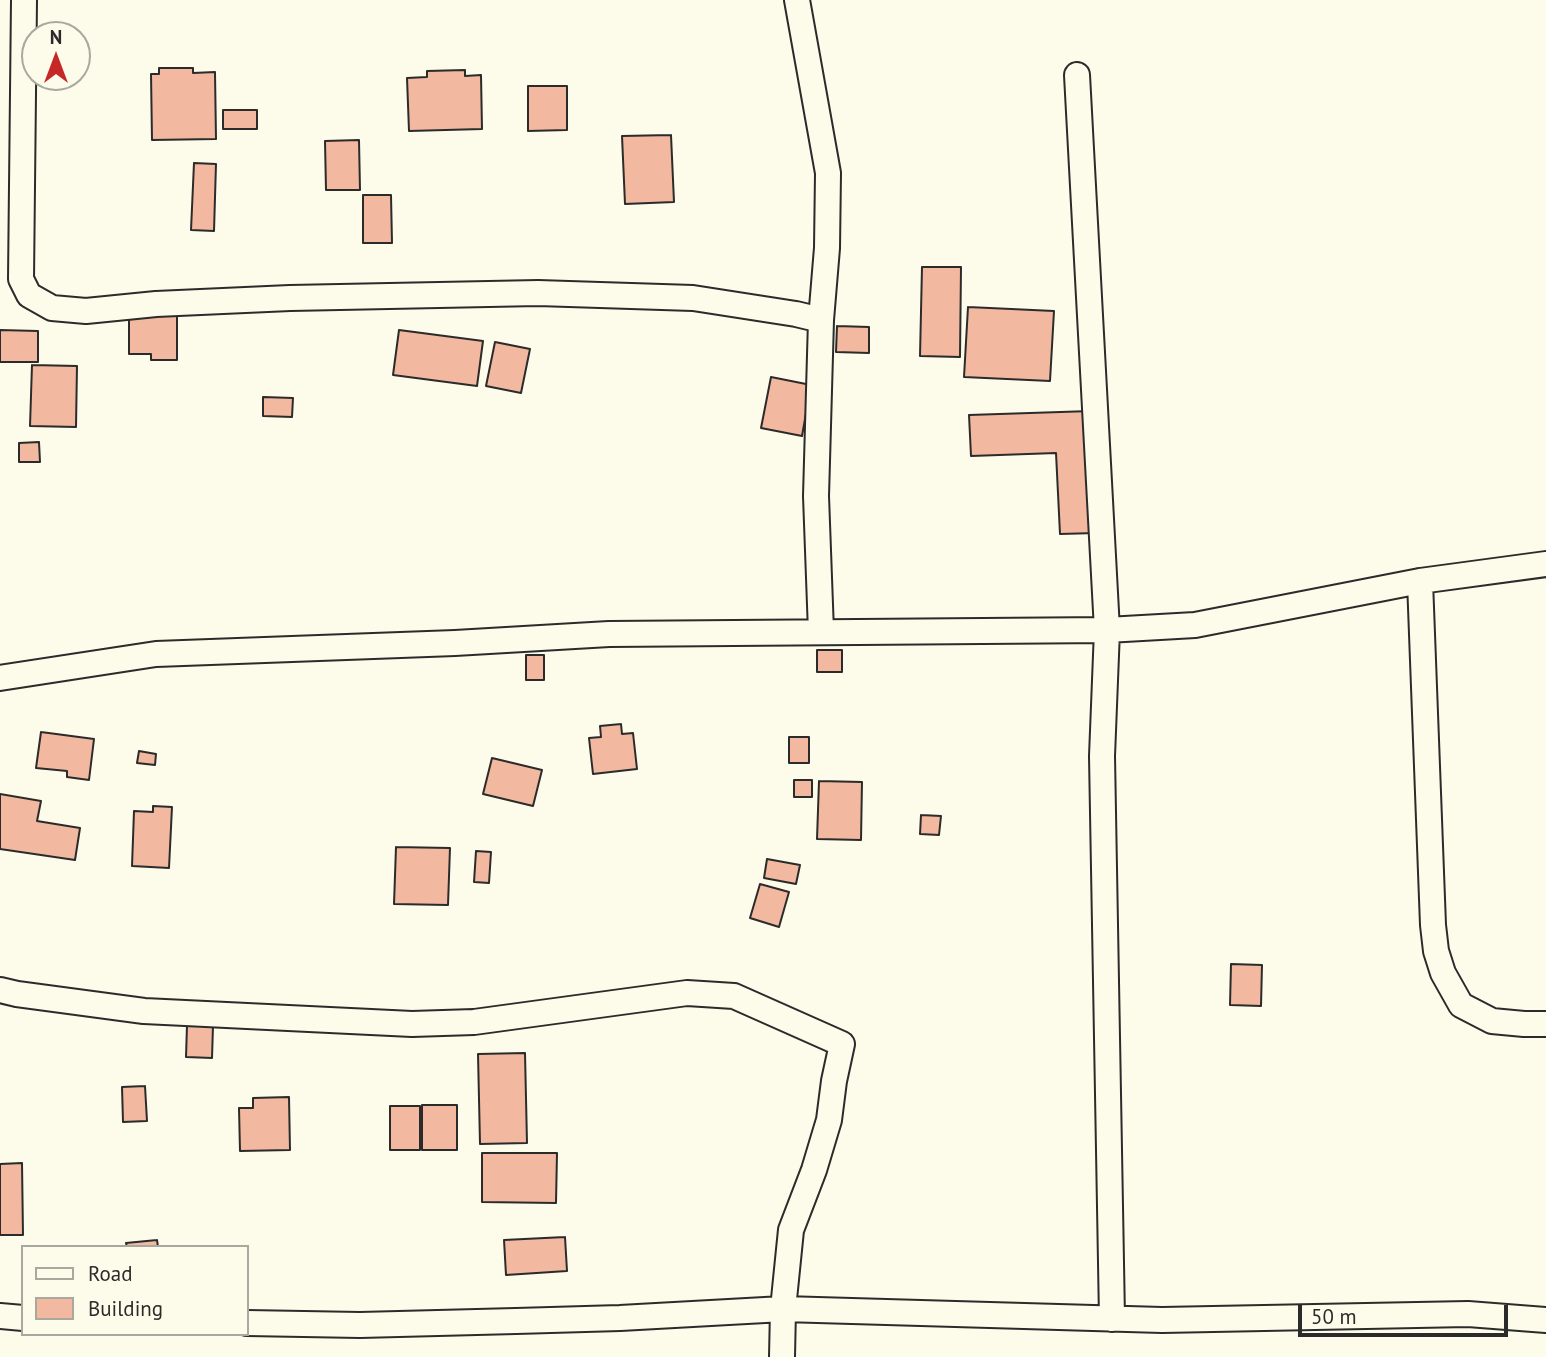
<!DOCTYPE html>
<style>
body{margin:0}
#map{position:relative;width:1546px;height:1357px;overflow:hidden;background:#fdfbea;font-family:"PT Sans",sans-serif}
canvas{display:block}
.legend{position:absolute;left:21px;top:1245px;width:228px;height:91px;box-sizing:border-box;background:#fdfbea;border:2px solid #a9a89e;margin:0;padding:9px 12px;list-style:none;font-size:21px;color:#2b2b2b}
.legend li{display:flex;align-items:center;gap:14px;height:35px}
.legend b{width:35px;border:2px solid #a9a89e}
.north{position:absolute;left:21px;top:21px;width:70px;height:70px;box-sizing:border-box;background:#fdfbea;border:2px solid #a9a89e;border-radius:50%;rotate:0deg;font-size:19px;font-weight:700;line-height:28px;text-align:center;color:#2b2b2b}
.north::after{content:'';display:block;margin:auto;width:24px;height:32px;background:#c62828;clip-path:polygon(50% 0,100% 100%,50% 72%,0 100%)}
.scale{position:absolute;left:1298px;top:1305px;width:210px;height:32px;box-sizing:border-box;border:4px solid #2b2b2b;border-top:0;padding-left:9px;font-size:21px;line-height:24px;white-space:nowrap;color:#2b2b2b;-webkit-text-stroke:5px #fdfbea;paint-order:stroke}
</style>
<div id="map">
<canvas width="1546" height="1357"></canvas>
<ul class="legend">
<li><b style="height:9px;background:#fdfbea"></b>Road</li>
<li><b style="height:19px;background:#f2b8a0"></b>Building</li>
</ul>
<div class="north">N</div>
<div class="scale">50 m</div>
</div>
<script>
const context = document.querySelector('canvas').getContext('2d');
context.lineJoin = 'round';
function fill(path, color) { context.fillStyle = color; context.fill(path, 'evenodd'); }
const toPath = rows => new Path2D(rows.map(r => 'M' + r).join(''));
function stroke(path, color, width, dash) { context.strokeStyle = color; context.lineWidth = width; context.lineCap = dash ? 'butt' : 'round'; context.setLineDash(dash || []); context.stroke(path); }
const building = toPath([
 [159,68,193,68,193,73,215,72,216,139,152,140,151,74,159,74,159,68],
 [465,70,465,76,481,75,482,129,409,131,407,78,427,77,427,71,465,70],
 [528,86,567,86,567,130,528,131,528,86],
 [223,110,257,110,257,129,223,129,223,110],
 [671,135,674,202,625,204,622,136,671,135],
 [359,140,360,190,326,190,325,141,359,140],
 [194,163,216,164,214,231,191,230,194,163],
 [363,195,391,195,392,243,363,243,363,195],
 [922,267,961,267,960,357,920,356,922,267],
 [968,307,1054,311,1050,381,964,377,968,307],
 [129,313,177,313,177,360,151,360,151,354,129,354,129,313],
 [837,326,869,327,869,353,836,352,837,326],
 [0,330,38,331,38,362,0,362,0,330],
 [399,330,483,341,477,386,393,375,399,330],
 [495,342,530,349,521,393,486,386,495,342],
 [32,365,77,366,76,427,30,426,32,365],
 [771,377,811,385,802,436,761,428,771,377],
 [263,397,293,398,292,417,263,416,263,397],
 [1091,411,1096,533,1060,534,1056,453,971,456,969,415,1091,411],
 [39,442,40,462,19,462,19,443,39,442],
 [817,650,842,650,842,672,817,672,817,650],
 [526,655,544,655,544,680,526,680,526,655],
 [621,724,622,734,633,733,637,769,593,774,589,738,601,737,600,726,621,724],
 [41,732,94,739,89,780,67,777,67,771,36,768,41,732],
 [789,737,809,737,809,763,789,763,789,737],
 [139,751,156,754,155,765,137,763,139,751],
 [492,758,542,770,533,806,483,794,492,758],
 [794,780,812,780,812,797,794,797,794,780],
 [819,781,862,782,861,840,817,839,819,781],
 [0,794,41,801,37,821,80,828,75,860,0,849,0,794],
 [153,806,172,807,169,868,132,866,134,811,153,812,153,806],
 [921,815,941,816,939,835,920,834,921,815],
 [396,847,450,848,448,905,394,904,396,847],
 [476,851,491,852,489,883,474,882,476,851],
 [767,859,800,865,796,884,764,878,767,859],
 [760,884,789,892,779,927,750,918,760,884],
 [1231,964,1262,965,1261,1006,1230,1005,1231,964],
 [187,1025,213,1026,212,1058,186,1057,187,1025],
 [525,1053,527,1143,480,1144,478,1054,525,1053],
 [145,1086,147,1121,123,1122,122,1087,145,1086],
 [289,1097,290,1150,240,1151,239,1108,253,1108,253,1098,289,1097],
 [422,1105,457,1105,457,1150,422,1150,422,1105],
 [390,1106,420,1106,420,1150,390,1150,390,1106],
 [482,1153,557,1153,556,1203,482,1202,482,1153],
 [22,1163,23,1235,0,1235,0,1164,22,1163],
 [565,1237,567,1271,506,1275,504,1240,565,1237],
 [157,1240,158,1247,127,1247,126,1243,157,1240]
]);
fill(building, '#f2b8a0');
stroke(building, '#2b2b2b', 2);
const minor = toPath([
 [24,0,21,279,29,295,52,308,86,311,156,304,290,298,538,293,693,298,796,314,821,320],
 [797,0,828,173,827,248,821,320,816,496,821,632],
 [1077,75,1107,630,1102,756,1112,1319],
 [1420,581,1433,925,1436,951,1443,973,1461,1005,1492,1021,1524,1024,1546,1024],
 [0,678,156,654,455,643,609,634,1107,630,1195,625,1420,581,1546,564],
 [0,990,17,994,144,1011,412,1024,474,1022,687,993,734,996,842,1044,834,1081,829,1120,814,1170,791,1230,783,1309,782,1357],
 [0,1316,23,1318],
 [247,1323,360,1325,516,1321,620,1318,783,1309,1162,1320,1468,1314,1546,1320]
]);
stroke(minor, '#2b2b2b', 28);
stroke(minor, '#fdfbea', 24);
</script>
